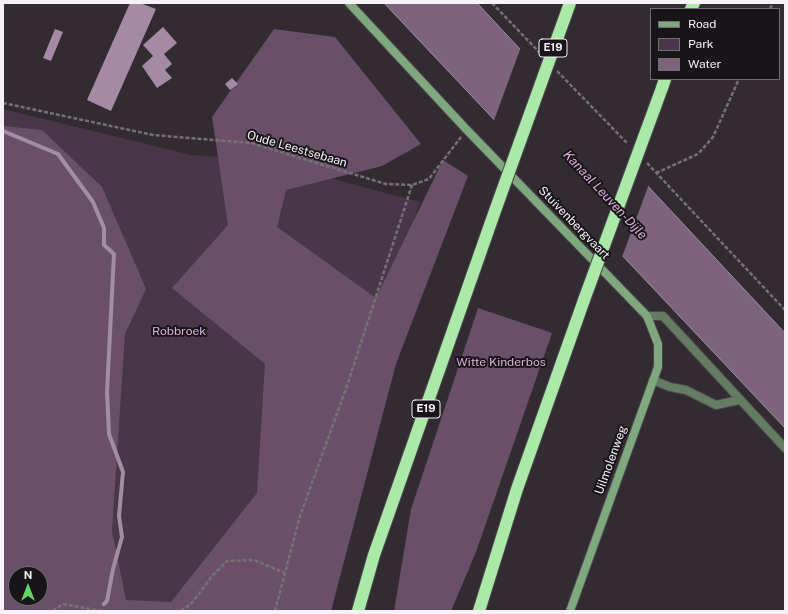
<!DOCTYPE html>
<style>
body{margin:0}
#map{position:relative;width:788px;height:614px;overflow:hidden;background:#322b32;font-family:"Public Sans",sans-serif}
canvas{display:block}
.frame{position:absolute;inset:0;border:4px solid #f6f1f6;pointer-events:none}
.legend{position:absolute;left:650px;top:8px;width:130px;height:72px;box-sizing:border-box;background:#181518;border:1px solid #716d71;margin:0;padding:5px 7px;list-style:none;font-size:12px;color:#f6f1f6}
.legend li{display:flex;align-items:center;gap:8px;height:20px}
.legend b{width:20px;border:1px solid #716d71}
.north{position:absolute;left:8px;top:566px;width:40px;height:40px;box-sizing:border-box;background:#181518;border:1px solid #716d71;border-radius:50%;rotate:0deg;font-size:11px;font-weight:700;line-height:16px;text-align:center;color:#f6f1f6}
.north::after{content:'';display:block;margin:auto;width:14px;height:18px;background:#66d467;clip-path:polygon(50% 0,100% 100%,50% 72%,0 100%)}
</style>
<div id="map">
<canvas width="788" height="614"></canvas>
<div class="frame"></div>
<ul class="legend">
<li><b style="height:5px;background:#80a87f"></b>Road</li>
<li><b style="height:11px;background:#493648"></b>Park</li>
<li><b style="height:11px;background:#7d647c"></b>Water</li>
</ul>
<div class="north">N</div>
</div>
<script>
const context = document.querySelector('canvas').getContext('2d');
context.lineJoin = 'round';
function fill(path, color) { context.fillStyle = color; context.fill(path, 'evenodd'); }
const toPath = rows => new Path2D(rows.map(r => 'M' + r).join(''));
function stroke(path, color, width, dash) { context.strokeStyle = color; context.lineWidth = width; context.lineCap = dash ? 'butt' : 'round'; context.setLineDash(dash || []); context.stroke(path); }
function write(font, color, halo, rows, align = 'center') {
  context.font = font + ' "Public Sans",sans-serif'; context.lineWidth = 4; context.setLineDash([]); context.textBaseline = 'middle'; context.strokeStyle = halo; context.fillStyle = color; for (const [text, x, y, turn = 0] of rows) {
    context.save(); context.translate(x, y); context.rotate((+turn || 0) * Math.PI / 180); context.textAlign = isNaN(turn) ? turn : align; if (halo) context.strokeText(text, 0, 0); context.fillText(text, 0, 0); context.restore();
  }
}
fill(toPath([
 [3,109,191,155,239,158,285,166,420,202,278,611,3,611],
 [16,574,40,574,40,598,16,598]
]), '#493648');
fill(toPath([
 [274,29,335,37,421,144,382,166,286,190,277,227,376,298,443,160,468,176,396,364,331,611,3,611,3,126,42,130,102,187,146,289,125,334,112,531,126,600,171,602,257,493,265,364,172,288,228,225,212,117],
 [16,574,40,574,40,598,16,598],
 [478,308,552,333,476,552,451,611,394,611,411,509]
]), '#695068');
const water = toPath([
 [384,3,477,3,785,333,785,428,384,3]
]);
fill(water, '#7d647c');
stroke(water, '#a18ea1', 1);
fill(toPath([
 [521,47,649,184,622,257,493,123]
]), '#322b32');
stroke(toPath([
 [3,131,58,154,93,202,104,228,104,245,114,254,107,392,109,434,123,472,119,516,122,537,113,569,107,601,104,604]
]), '#a18ea1', 4);
fill(toPath([
 [130,3,140,3,156,9,111,111,87,100],
 [163,27,177,43,164,54,172,64,165,70,172,78,157,88,142,66,153,56,143,45],
 [55,29,63,32,51,61,43,58],
 [232,78,238,84,230,90,225,84]
]), '#a58aa4');
const minor = toPath([
 [647,316,663,316,785,448],
 [653,380,670,387,686,390,716,405,739,400]
]);
const secondary = toPath([
 [349,3,466,129,647,316,658,344,658,367,570,611]
]);
const motorway = toPath([
 [691,9,694,3],
 [662,88,665,79],
 [358,611,374,555,496,208],
 [479,611,517,489,584,300]
]);
stroke(minor, '#4d474d', 10);
stroke(secondary, '#4d474d', 10);
stroke(motorway, '#4d474d', 14);
stroke(toPath([
 [492,3,540,53],
 [770,9,773,3],
 [557,71,628,144],
 [3,103,153,135,251,143,386,184,412,185,429,179,461,137],
 [647,163,785,310],
 [656,173,698,154,713,137,739,79],
 [53,611,63,604,102,611],
 [181,611,192,603,212,576,227,561,254,560,285,573],
 [275,611,300,516,348,383,412,185]
]), '#777177', 2.5, [4, 2]);
stroke(minor, '#637c62', 8);
stroke(secondary, '#80a87f', 8);
stroke(motorway, '#aae9a8', 12);
const motorwayBridge = toPath([
 [496,208,570,3],
 [584,300,662,88]
]);
stroke(motorwayBridge, '#4d474d', 14, []);
stroke(motorwayBridge, '#aae9a8', 12);
for (const [x, y, w] of [
 [553,48,28],
 [426,409,28]
]) { const box = new Path2D(); box.roundRect(x - w / 2, y - 9, w, 18, 3); context.fillStyle = '#181518'; context.fill(box); stroke(box, '#f6f1f6', 1); }
write('bold 11px', '#f6f1f6', null, [
 ["E19",553,48],
 ["E19",426,409]
]);
write('12px', '#f6f1f6', '#181518', [
 ["Oude Leestsebaan",297,149,16],
 ["Stuivenbergvaart",574,223,46],
 ["Uilmolenweg",611,460,-70]
]);
write('12px', '#ddafdb', '#181518', [
 ["Robbroek",179,331],
 ["Witte Kinderbos",501,362]
]);
write('italic 13px', '#dcaed9', '#181518', [
 ["Kanaal Leuven-Dijle",605,195,47]
]);
</script>
